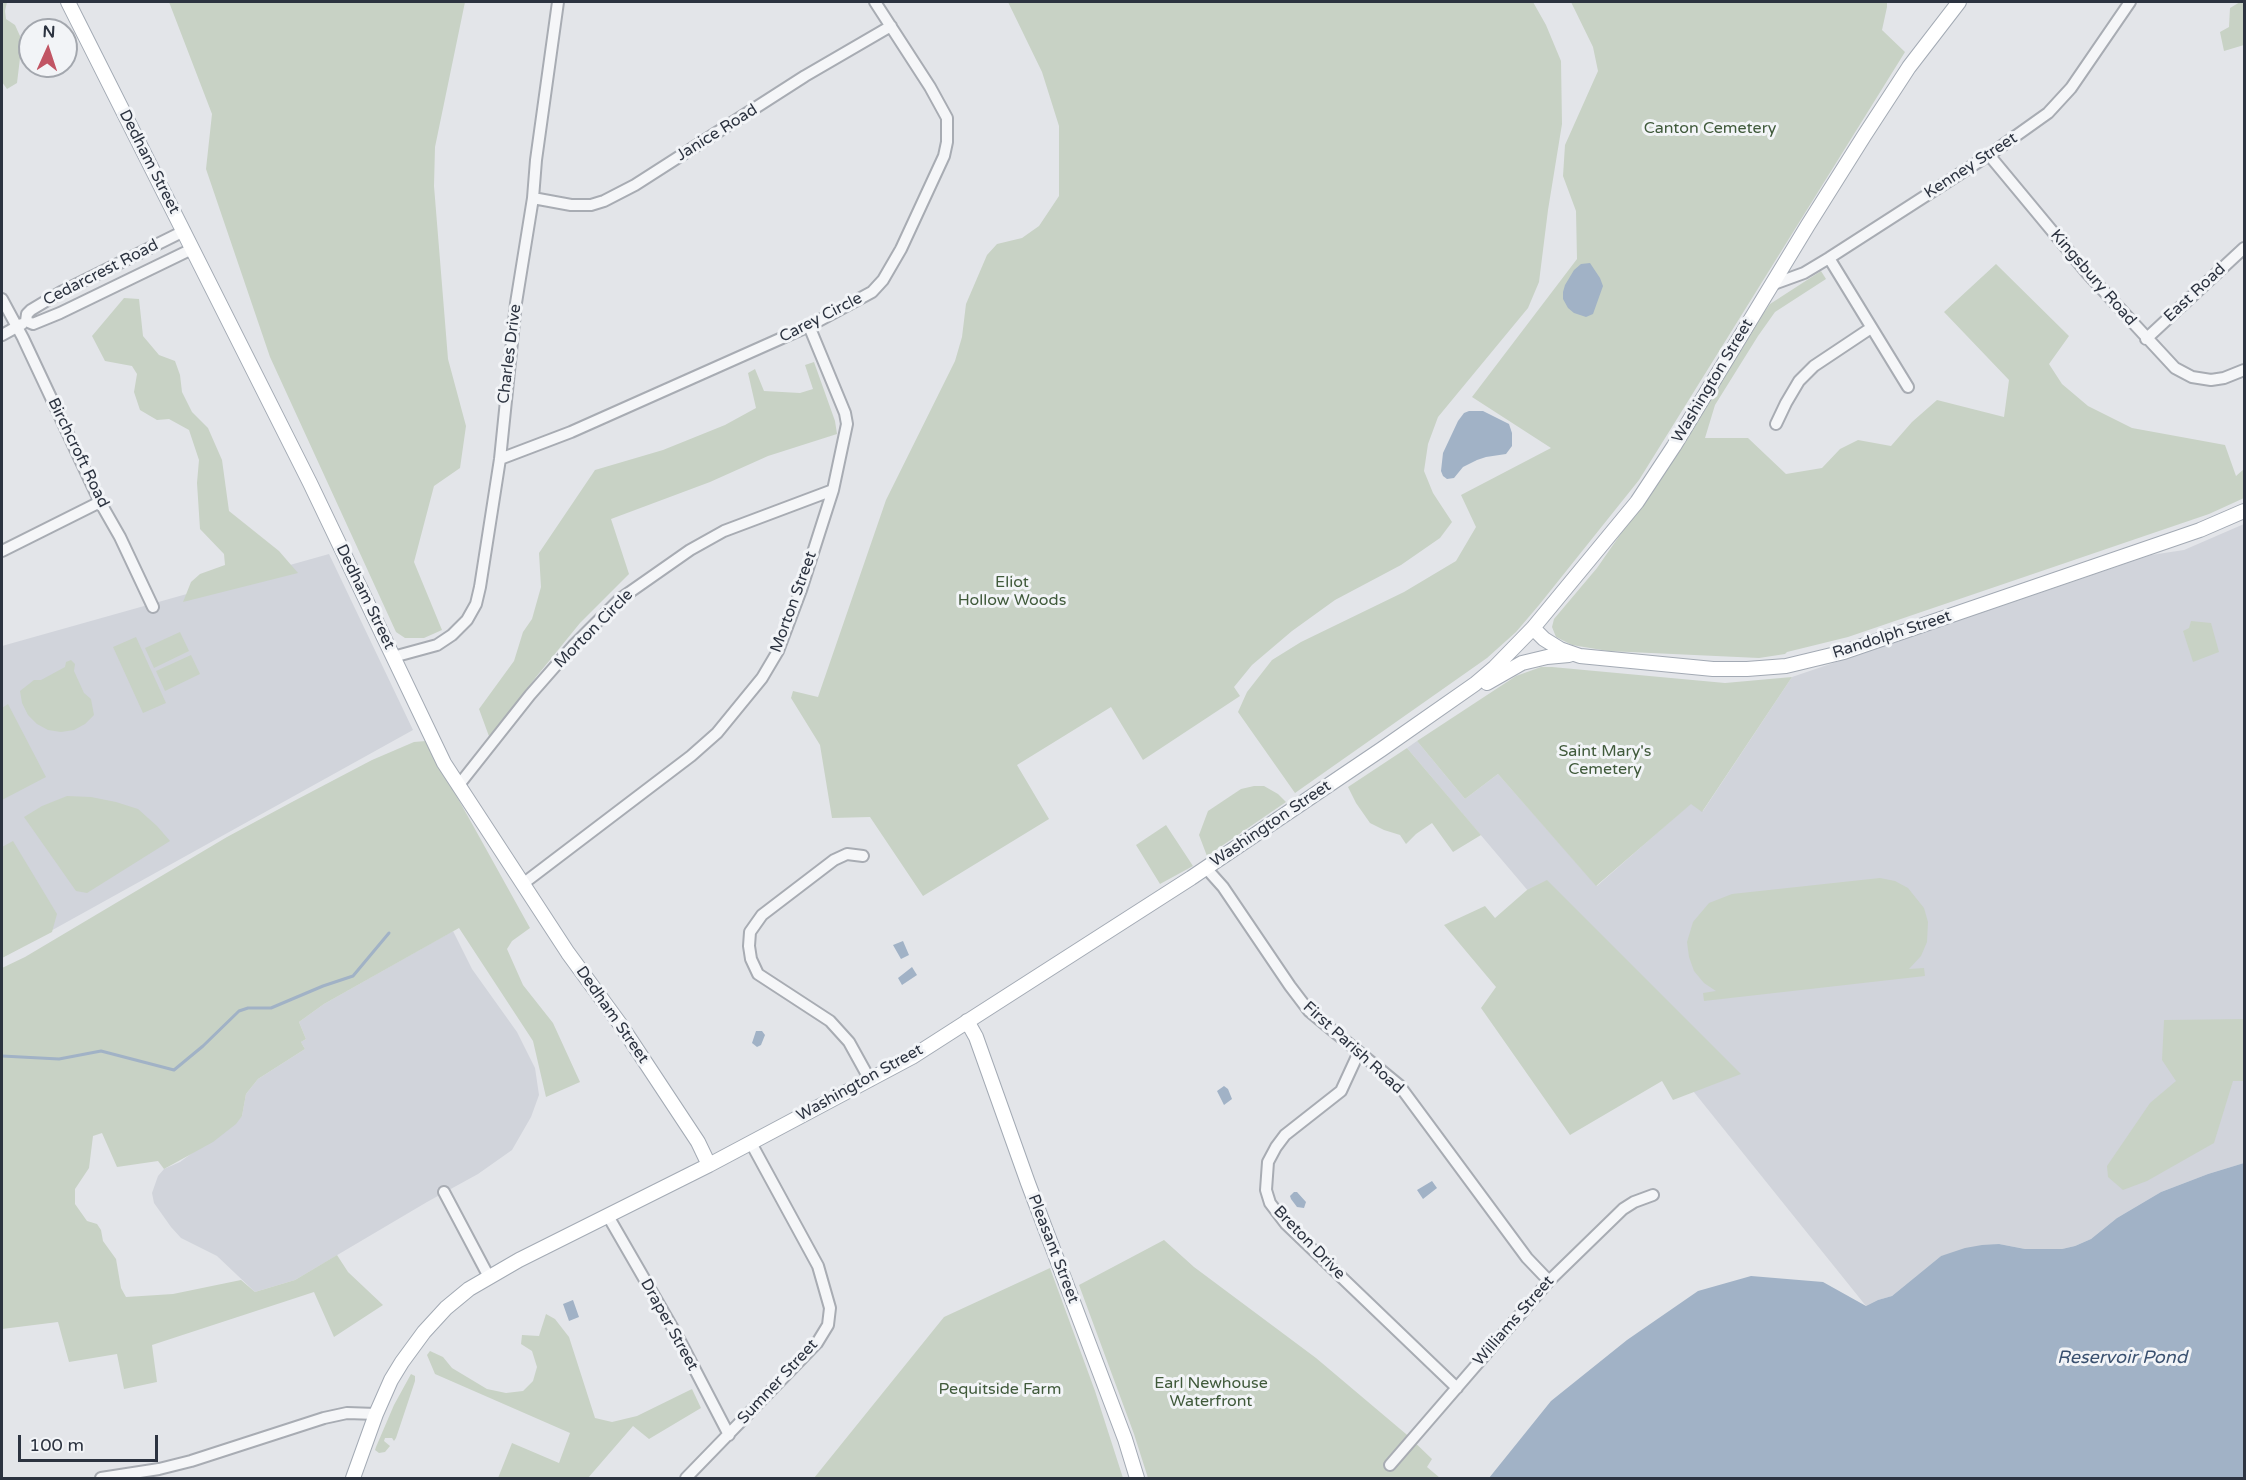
<!DOCTYPE html>
<style>
body{margin:0}
#map{position:relative;width:2246px;height:1480px;overflow:hidden;background:#e3e5e9;font-family:"Varela Round",sans-serif}
canvas{display:block}
.frame{position:absolute;inset:0;border:3px solid #2c3340;pointer-events:none}
.north{position:absolute;left:18px;top:18px;width:60px;height:60px;box-sizing:border-box;background:#f2f4f7;border:2px solid #a3a7ae;border-radius:50%;rotate:3deg;font-size:16px;font-weight:700;line-height:24px;text-align:center;color:#2c3340}
.north::after{content:'';display:block;margin:auto;width:21px;height:27px;background:#c15564;clip-path:polygon(50% 0,100% 100%,50% 72%,0 100%)}
.scale{position:absolute;left:18px;top:1435px;width:140px;height:27px;box-sizing:border-box;border:3px solid #2c3340;border-top:0;padding-left:8px;font-size:18px;line-height:21px;white-space:nowrap;color:#2c3340;-webkit-text-stroke:4px #f2f4f7;paint-order:stroke}
</style>
<div id="map">
<canvas width="2246" height="1480"></canvas>
<div class="frame"></div>
<div class="north">N</div>
<div class="scale">100 m</div>
</div>
<script>
const context = document.querySelector('canvas').getContext('2d');
context.lineJoin = 'round';
function fill(path, color) { context.fillStyle = color; context.fill(path, 'evenodd'); }
const toPath = rows => new Path2D(rows.map(r => 'M' + r).join(''));
function stroke(path, color, width, dash) { context.strokeStyle = color; context.lineWidth = width; context.lineCap = dash ? 'butt' : 'round'; context.setLineDash(dash || []); context.stroke(path); }
function write(font, color, halo, rows, align = 'center') {
  context.font = font + ' "Varela Round",sans-serif'; context.lineWidth = 6; context.setLineDash([]); context.textBaseline = 'middle'; context.strokeStyle = halo; context.fillStyle = color; for (const [text, x, y, turn = 0] of rows) {
    context.save(); context.translate(x, y); context.rotate((+turn || 0) * Math.PI / 180); context.textAlign = isNaN(turn) ? turn : align; if (halo) context.strokeText(text, 0, 0); context.fillText(text, 0, 0); context.restore();
  }
}
fill(toPath([
 [2244,524,2244,1163,2208,1174,2161,1192,2117,1218,2091,1239,2075,1246,2062,1249,2025,1249,1999,1244,1941,1256,1892,1296,1878,1300,1866,1306,1607,984,1407,748,1417,741,1465,799,1498,774,1597,886,1691,803,1703,811,1792,677,2151,555,2184,550],
 [329,554,413,730,2,958,2,646],
 [453,931,472,969,517,1032,535,1068,539,1095,531,1117,512,1150,478,1174,427,1202,295,1280,255,1292,217,1256,181,1238,171,1227,154,1203,152,1193,158,1176,164,1169,180,1162,242,1116,246,1094,258,1079,305,1049,301,1042,306,1039,299,1022,324,1004]
]), '#d1d4db');
fill(toPath([
 [2,2,7,2,5,11,6,19,15,25,20,36,20,58,17,83,7,89,2,82],
 [169,2,465,2,435,147,434,186,448,359,466,426,460,468,434,486,414,562,442,630,424,638,405,638,396,632,270,357,206,169,212,114],
 [1008,2,1533,2,1546,25,1561,61,1562,124,1548,210,1539,282,1528,308,1438,417,1428,444,1424,471,1433,493,1452,522,1440,538,1401,565,1335,600,1292,631,1252,665,1234,687,1240,696,1143,760,1111,707,1017,765,1049,819,923,896,870,817,832,818,820,745,791,698,793,691,818,697,886,500,955,361,962,337,966,304,987,255,997,244,1022,238,1039,226,1059,196,1059,126,1042,72],
 [1571,2,1887,2,1887,7,1882,30,1905,52,1639,480,1539,605,1516,632,1487,658,1295,793,1238,712,1247,692,1272,660,1301,642,1404,592,1456,561,1476,527,1461,495,1551,448,1472,397,1577,259,1576,211,1563,176,1565,145,1598,71,1593,47],
 [2240,2,2244,2,2244,45,2224,51,2220,32,2229,27,2230,8],
 [1996,264,2069,336,2049,364,2062,384,2088,406,2132,428,2225,445,2236,476,2244,469,2244,498,2209,514,1848,637,1787,652,1785,654,1759,658,1608,651,1572,645,1556,637,1552,627,1554,619,1597,568,1690,434,1757,322,1770,304,1821,271,1826,279,1775,312,1758,336,1715,405,1705,438,1748,438,1786,474,1822,468,1840,449,1858,440,1891,446,1912,422,1937,400,2004,417,2009,380,1944,312],
 [124,298,139,299,143,336,159,355,175,361,180,375,182,392,192,412,208,428,222,460,229,511,279,551,298,573,183,602,191,582,200,574,225,565,224,554,200,529,197,483,199,460,189,430,169,419,157,420,140,410,134,392,137,374,132,366,105,361,92,336],
 [814,362,835,421,837,434,768,456,710,482,611,519,629,574,580,623,536,677,490,739,479,709,514,661,523,632,532,619,541,587,539,553,595,470,663,450,725,425,756,408,748,373,755,369,764,391,800,393,813,389,805,365],
 [2191,621,2211,623,2219,652,2193,662,2183,631,2189,628],
 [180,632,189,651,154,668,145,648],
 [136,637,166,703,143,713,113,647],
 [191,655,200,674,165,691,156,671],
 [71,660,75,664,74,671,84,693,91,699,94,715,85,724,74,730,61,732,48,730,37,724,28,715,22,703,20,691,34,680,41,680,65,667,66,662],
 [1541,667,1552,667,1725,683,1792,677,1702,812,1691,804,1596,886,1498,774,1465,799,1417,741,1516,676],
 [8,704,46,777,2,800,2,708],
 [426,741,530,928,512,941,507,949,523,985,553,1023,580,1082,546,1097,533,1041,459,928,324,1004,299,1022,306,1039,301,1042,305,1049,258,1079,246,1094,242,1116,236,1124,213,1142,164,1169,158,1161,117,1167,102,1133,93,1136,89,1168,75,1189,75,1204,87,1221,97,1224,101,1230,103,1241,116,1259,121,1288,126,1297,173,1294,241,1280,255,1292,295,1280,337,1255,348,1272,383,1305,334,1337,314,1292,152,1345,157,1382,124,1389,117,1354,69,1362,58,1322,2,1329,2,968,25,957,227,837,292,802,372,760,414,742],
 [1407,748,1481,835,1453,852,1432,823,1416,834,1406,844,1400,835,1384,830,1370,823,1356,803,1348,787],
 [1254,786,1264,786,1278,794,1286,802,1207,856,1199,835,1208,811,1241,789],
 [67,796,91,797,116,802,138,809,157,826,170,841,87,893,76,891,24,817,42,806],
 [1166,825,1193,866,1160,884,1136,845],
 [13,841,57,914,52,932,2,958,2,847],
 [1880,878,1895,881,1908,888,1924,908,1928,922,1927,942,1921,956,1909,969,1924,968,1925,976,1704,1001,1703,993,1716,991,1704,983,1694,971,1689,957,1687,942,1693,922,1709,903,1732,894],
 [1547,880,1741,1074,1673,1100,1662,1081,1570,1135,1481,1008,1496,987,1444,925,1485,906,1495,918,1527,890],
 [2244,1019,2244,1081,2233,1081,2214,1143,2147,1181,2123,1190,2108,1177,2107,1166,2150,1103,2176,1081,2162,1060,2164,1020],
 [1164,1240,1194,1267,1316,1358,1406,1434,1432,1459,1427,1467,1440,1478,1148,1478,1134,1434,1079,1285],
 [1050,1268,1095,1391,1123,1478,814,1478,944,1317],
 [546,1314,555,1319,569,1337,595,1418,612,1422,637,1416,692,1389,701,1408,649,1439,633,1426,588,1478,498,1478,512,1443,559,1463,570,1433,435,1374,427,1355,430,1351,443,1357,452,1368,487,1389,506,1393,523,1391,533,1381,537,1367,532,1351,521,1344,522,1335,539,1336],
 [411,1374,415,1376,415,1381,396,1438,394,1441,392,1438,385,1438,384,1441,390,1446,385,1452,379,1453,375,1450,376,1447,394,1405]
]), '#c8d2c5');
fill(toPath([
 [1590,263,1600,278,1603,286,1593,314,1586,317,1574,313,1568,308,1563,299,1563,292,1565,285,1574,270,1581,264],
 [1469,411,1483,411,1509,424,1512,433,1512,446,1506,454,1486,457,1477,460,1463,467,1454,478,1447,479,1443,476,1441,471,1443,453,1458,421,1464,413],
 [903,941,909,955,901,959,893,945],
 [912,967,917,975,902,985,898,978],
 [756,1031,762,1031,765,1035,761,1045,757,1047,752,1043],
 [1224,1086,1228,1089,1232,1099,1224,1105,1217,1091],
 [2244,1163,2244,1478,1489,1478,1551,1401,1627,1340,1698,1291,1751,1276,1823,1282,1866,1306,1878,1300,1892,1296,1941,1256,1965,1248,1982,1245,1999,1244,2025,1249,2062,1249,2075,1246,2091,1239,2117,1218,2161,1192,2208,1174],
 [1432,1181,1437,1188,1423,1199,1417,1190],
 [1294,1192,1297,1192,1306,1202,1304,1208,1297,1207,1291,1199,1290,1196],
 [573,1300,579,1317,569,1321,563,1304]
]), '#a1b2c6');
stroke(toPath([
 [2,1056,59,1059,101,1051,174,1070,203,1046,239,1011,248,1008,271,1008,323,986,353,976,389,933]
]), '#a1b2c6', 3);
const minor = toPath([
 [1989,155,2087,273,2175,368,2192,377,2211,380,2224,378,2244,370],
 [533,198,571,205,591,205,604,201,635,185,805,76,891,26],
 [184,231,61,292,31,310,27,314,26,321,33,324,60,313,192,249],
 [1829,258,1908,387],
 [1771,285,1804,273,1829,258,1989,155,2048,113,2071,88,2130,2],
 [2,299,23,338,100,502,120,537,153,607],
 [2,335,22,324],
 [2146,339,2244,248],
 [1776,424,1786,403,1799,381,1814,366,1871,328],
 [500,459,571,432,809,326,872,292,883,280,901,249,944,156,947,142,947,118,930,87,875,2],
 [2,551,100,502],
 [393,657,437,645,452,635,467,620,476,604,480,587,500,459,516,303,533,198,536,160,558,2],
 [458,786,530,695,573,646,620,599,690,550,724,531,833,490],
 [863,856,847,854,834,860,762,915,750,932,749,946,751,959,758,974,830,1021,849,1042,870,1080],
 [1206,868,1223,887,1290,986,1309,1011,1399,1085,1527,1258,1549,1281],
 [524,883,691,756,717,733,762,678,778,651,801,590,833,490,847,424,845,413,809,326],
 [1359,1052,1341,1091,1285,1135,1276,1147,1268,1162,1266,1190,1270,1203,1286,1224,1457,1388],
 [444,1192,489,1277],
 [608,1216,679,1339,729,1435],
 [1390,1465,1549,1281,1623,1209,1634,1202,1653,1195],
 [101,1478,159,1469,191,1461,324,1418,347,1413,376,1414],
 [686,1478,817,1343,828,1325,830,1308,818,1266,751,1143]
]);
const major = toPath([
 [68,2,310,483,444,763,568,953,620,1024,698,1142,709,1165],
 [1533,628,1544,639,1560,649,1580,656,1713,669,1747,669,1786,666,1844,652,2200,530,2244,511],
 [1487,683,1522,663,1547,657,1569,655],
 [967,1021,976,1037,1028,1183,1125,1439,1137,1478],
 [353,1478,376,1414,391,1380,402,1362,424,1332,446,1308,469,1289,519,1260,709,1165,912,1057,1191,878,1382,749,1475,684,1495,667,1533,628,1637,502,1674,446,1808,225,1864,136,1909,67,1959,2]
]);
stroke(minor, '#a8acb3', 14);
stroke(major, '#a3aab4', 16);
stroke(minor, '#f5f6f8', 10);
stroke(major, '#fff', 14);
write('16px', '#405a3b', '#f2f4f7', [
 ["Canton Cemetery",1710,129],
 ["Eliot",1012,583],
 ["Hollow Woods",1012,601],
 ["Saint Mary's",1605,752],
 ["Cemetery",1605,770],
 ["Earl Newhouse",1211,1384],
 ["Waterfront",1211,1402],
 ["Pequitside Farm",1000,1390]
]);
write('16px', '#2c3340', '#f2f4f7', [
 ["Janice Road",717,133,-32],
 ["Dedham Street",149,162,63],
 ["Kenney Street",1971,166,-33],
 ["Cedarcrest Road",101,273,-27],
 ["Kingsbury Road",2093,278,49],
 ["East Road",2195,293,-43],
 ["Carey Circle",821,318,-27],
 ["Charles Drive",510,354,-83],
 ["Washington Street",1713,381,-59],
 ["Birchcroft Road",78,453,64],
 ["Dedham Street",365,597,64],
 ["Morton Street",794,602,-70],
 ["Morton Circle",594,629,-45],
 ["Randolph Street",1892,635,-18],
 ["Washington Street",1271,824,-34],
 ["Dedham Street",612,1015,55],
 ["First Parish Road",1353,1048,42],
 ["Washington Street",860,1083,-29],
 ["Breton Drive",1309,1243,46],
 ["Pleasant Street",1053,1249,69],
 ["Williams Street",1514,1321,-49],
 ["Draper Street",669,1325,61],
 ["Sumner Street",778,1382,-47]
]);
write('italic 18px', '#3a5170', '#f2f4f7', [
 ["Reservoir Pond",2122,1358]
]);
</script>
